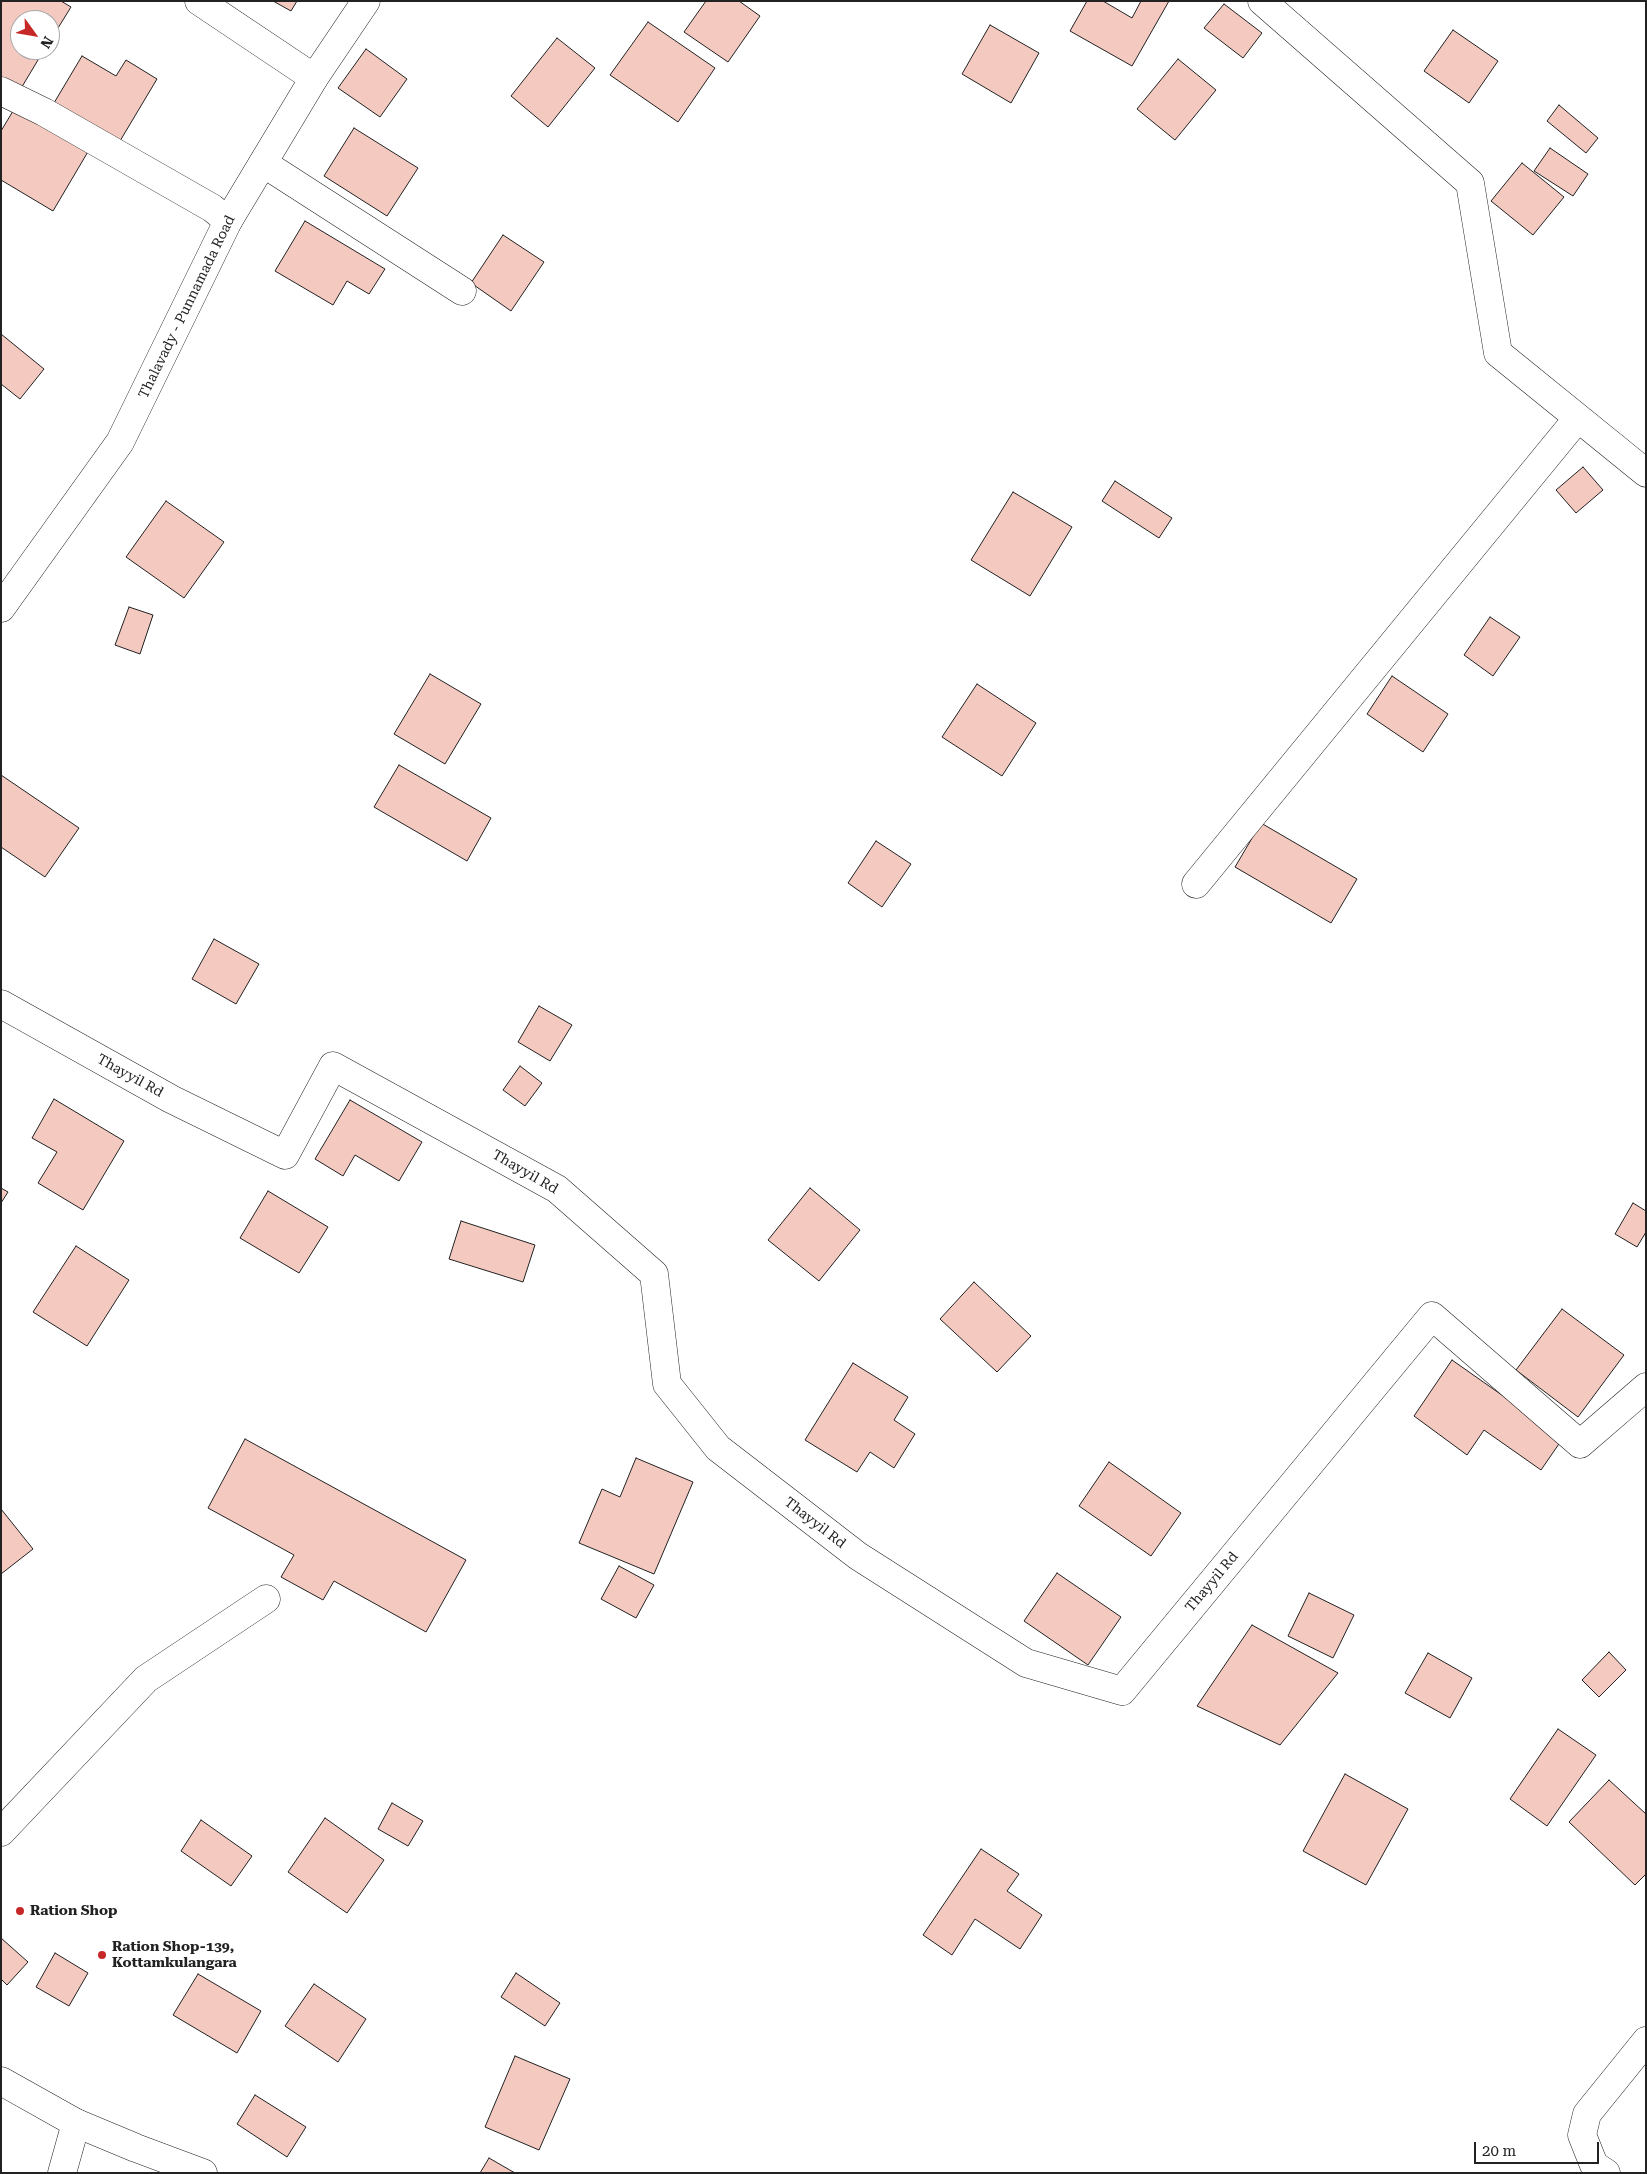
<!DOCTYPE html>
<style>
body{margin:0}
#map{position:relative;width:1647px;height:2174px;overflow:hidden;background:#fff;font-family:"Roboto Serif",serif}
canvas{display:block}
.frame{position:absolute;inset:0;border:2px solid #222;pointer-events:none}
.north{position:absolute;left:10px;top:10px;width:50px;height:50px;box-sizing:border-box;background:#fff;border:1px solid #a7a7a7;border-radius:50%;rotate:122deg;font-size:14px;font-weight:700;line-height:20px;text-align:center;color:#222}
.north::after{content:'';display:block;margin:auto;width:18px;height:22px;background:#c62828;clip-path:polygon(50% 0,100% 100%,50% 72%,0 100%)}
.scale{position:absolute;left:1474px;top:2142px;width:125px;height:22px;box-sizing:border-box;border:2px solid #222;border-top:0;padding-left:6px;font-size:15px;line-height:18px;white-space:nowrap;color:#222;-webkit-text-stroke:4px #fff;paint-order:stroke}
</style>
<div id="map">
<canvas width="1647" height="2174"></canvas>
<div class="frame"></div>
<div class="north">N</div>
<div class="scale">20 m</div>
</div>
<script>
const context = document.querySelector('canvas').getContext('2d');
context.lineJoin = 'round';
function fill(path, color) { context.fillStyle = color; context.fill(path, 'evenodd'); }
const toPath = rows => new Path2D(rows.map(r => 'M' + r).join(''));
function stroke(path, color, width, dash) { context.strokeStyle = color; context.lineWidth = width; context.lineCap = dash ? 'butt' : 'round'; context.setLineDash(dash || []); context.stroke(path); }
function write(font, color, halo, rows, align = 'center') {
  context.font = font + ' "Roboto Serif",serif'; context.lineWidth = 4; context.setLineDash([]); context.textBaseline = 'middle'; context.strokeStyle = halo; context.fillStyle = color; for (const [text, x, y, turn = 0] of rows) {
    context.save(); context.translate(x, y); context.rotate((+turn || 0) * Math.PI / 180); context.textAlign = isNaN(turn) ? turn : align; if (halo) context.strokeText(text, 0, 0); context.fillText(text, 0, 0); context.restore();
  }
}
const building = toPath([
 [1,1,61,1,71,7,50,41,50,20,20,20,20,50,44,50,20,90,1,78,1,1],
 [273,1,297,1,291,11,273,1],
 [706,1,739,1,760,16,728,62,684,32,706,1],
 [1087,1,1103,1,1132,18,1141,1,1169,1,1132,66,1070,31,1087,1],
 [1224,4,1262,33,1243,58,1204,28,1224,4],
 [648,22,715,68,678,122,610,75,648,22],
 [990,25,1039,53,1011,103,962,74,990,25],
 [1453,30,1498,61,1469,103,1424,71,1453,30],
 [557,38,595,68,548,127,511,96,557,38],
 [366,49,407,79,380,117,338,88,366,49],
 [82,56,116,76,126,60,157,79,117,146,51,108,82,56],
 [1178,59,1216,90,1175,140,1137,109,1178,59],
 [1559,105,1598,138,1586,153,1547,121,1559,105],
 [16,106,89,150,53,211,1,180,1,131,16,106],
 [354,128,418,168,387,216,324,176,354,128],
 [1550,148,1588,174,1573,196,1534,171,1550,148],
 [1522,163,1564,197,1533,235,1491,201,1522,163],
 [305,221,385,269,369,294,347,281,333,305,275,271,305,221],
 [503,235,544,262,511,311,471,283,503,235],
 [1,334,44,369,20,399,1,384,1,334],
 [1583,467,1603,490,1576,513,1556,490,1583,467],
 [1115,481,1172,518,1159,538,1102,501,1115,481],
 [1013,492,1072,527,1030,596,971,560,1013,492],
 [166,501,224,542,184,598,126,557,166,501],
 [129,607,153,615,140,654,115,645,129,607],
 [1490,617,1520,637,1493,676,1464,655,1490,617],
 [430,674,481,704,445,764,394,734,430,674],
 [1392,676,1448,714,1423,752,1367,714,1392,676],
 [977,684,1036,723,1002,776,942,737,977,684],
 [399,765,491,818,467,861,374,807,399,765],
 [1,775,79,828,45,877,1,847,1,775],
 [1261,823,1357,879,1331,923,1235,867,1261,823],
 [876,841,911,864,882,907,848,883,876,841],
 [214,939,259,964,236,1004,192,979,214,939],
 [539,1006,572,1025,550,1061,518,1042,539,1006],
 [520,1066,542,1083,525,1106,503,1090,520,1066],
 [54,1099,124,1141,83,1210,38,1183,57,1152,32,1138,54,1099],
 [350,1100,422,1142,399,1181,355,1155,343,1176,315,1159,350,1100],
 [1,1188,8,1192,1,1203,1,1188],
 [810,1188,860,1230,819,1281,768,1240,810,1188],
 [268,1191,328,1227,299,1273,240,1238,268,1191],
 [1633,1203,1646,1211,1646,1232,1637,1247,1615,1234,1633,1203],
 [461,1221,535,1245,523,1282,449,1259,461,1221],
 [76,1246,129,1280,87,1346,33,1312,76,1246],
 [974,1282,1031,1336,997,1372,940,1319,974,1282],
 [1562,1309,1624,1355,1578,1417,1516,1370,1562,1309],
 [1452,1360,1563,1438,1541,1470,1484,1430,1467,1455,1414,1416,1452,1360],
 [853,1363,908,1397,894,1420,915,1434,894,1468,870,1452,857,1472,805,1440,853,1363],
 [245,1439,466,1560,426,1632,334,1581,323,1600,281,1577,294,1555,208,1508,245,1439],
 [636,1458,693,1482,654,1574,579,1543,602,1489,620,1497,636,1458],
 [1109,1462,1181,1513,1151,1556,1079,1506,1109,1462],
 [1,1509,33,1549,1,1574,1,1509],
 [619,1566,654,1585,636,1618,601,1599,619,1566],
 [1057,1573,1121,1617,1088,1665,1024,1621,1057,1573],
 [1309,1593,1354,1615,1333,1658,1288,1636,1309,1593],
 [1252,1625,1338,1673,1280,1745,1197,1706,1252,1625],
 [1609,1652,1626,1670,1599,1697,1582,1680,1609,1652],
 [1428,1653,1472,1678,1450,1718,1405,1693,1428,1653],
 [1558,1729,1596,1755,1547,1826,1510,1799,1558,1729],
 [1345,1774,1408,1809,1366,1885,1303,1851,1345,1774],
 [1609,1780,1646,1814,1646,1874,1635,1885,1569,1822,1609,1780],
 [392,1803,423,1821,408,1846,378,1829,392,1803],
 [325,1818,384,1860,347,1913,288,1872,325,1818],
 [201,1820,252,1856,231,1886,181,1851,201,1820],
 [981,1849,1019,1874,1007,1891,1042,1915,1020,1949,975,1919,952,1955,923,1935,981,1849],
 [1,1938,28,1962,7,1985,1,1979,1,1938],
 [55,1953,88,1973,69,2006,36,1987,55,1953],
 [516,1973,560,2003,545,2026,501,1997,516,1973],
 [198,1974,261,2011,237,2053,173,2015,198,1974],
 [314,1984,366,2019,338,2062,285,2026,314,1984],
 [515,2056,570,2079,539,2150,485,2127,515,2056],
 [255,2095,306,2127,287,2157,237,2124,255,2095],
 [489,2158,515,2173,480,2173,489,2158]
]);
fill(building, '#f3c9c0');
stroke(building, '#222', 1);
const street = toPath([
 [199,1,314,78],
 [1262,1,1470,183,1498,353,1646,473],
 [1,91,44,112,212,208,228,221],
 [263,163,462,291],
 [1196,884,1578,418],
 [1,1004,171,1099,285,1155,333,1066,557,1189,654,1274,667,1384,718,1448,858,1556,1026,1663,1122,1691,1432,1316,1580,1444,1646,1387],
 [1,1832,146,1679,266,1599],
 [62,2173,76,2123],
 [1606,2173,1594,2165,1582,2135,1587,2114,1646,2041]
]);
const secondary = toPath([
 [1,608,120,442,228,221,314,78,366,1],
 [1,2081,76,2123,136,2148,203,2173]
]);
stroke(street, '#222', 29);
stroke(secondary, '#222', 29);
stroke(street, '#fff', 28);
stroke(secondary, '#fff', 28);
for (const [x, y, r, color] of [
 [20,1911,5,"#c62828"],
 [102,1955,5,"#c62828"]
]) { const dot = new Path2D(); dot.arc(x, y, r, 0, 2 * Math.PI); context.fillStyle = color; context.fill(dot); stroke(dot, '#fff', 2); }
write('14px', '#222', '#fff', [
 ["Thalavady - Punnamada Road",187,307,-64],
 ["Thayyil Rd",130,1076,29],
 ["Thayyil Rd",525,1172,30],
 ["Thayyil Rd",815,1523,38],
 ["Thayyil Rd",1212,1582,-50]
]);
write('bold 14px', '#222', '#fff', [
 ["Ration Shop",30,1911],
 ["Ration Shop-139,",112,1947],
 ["Kottamkulangara",112,1963]
], 'left');
</script>
